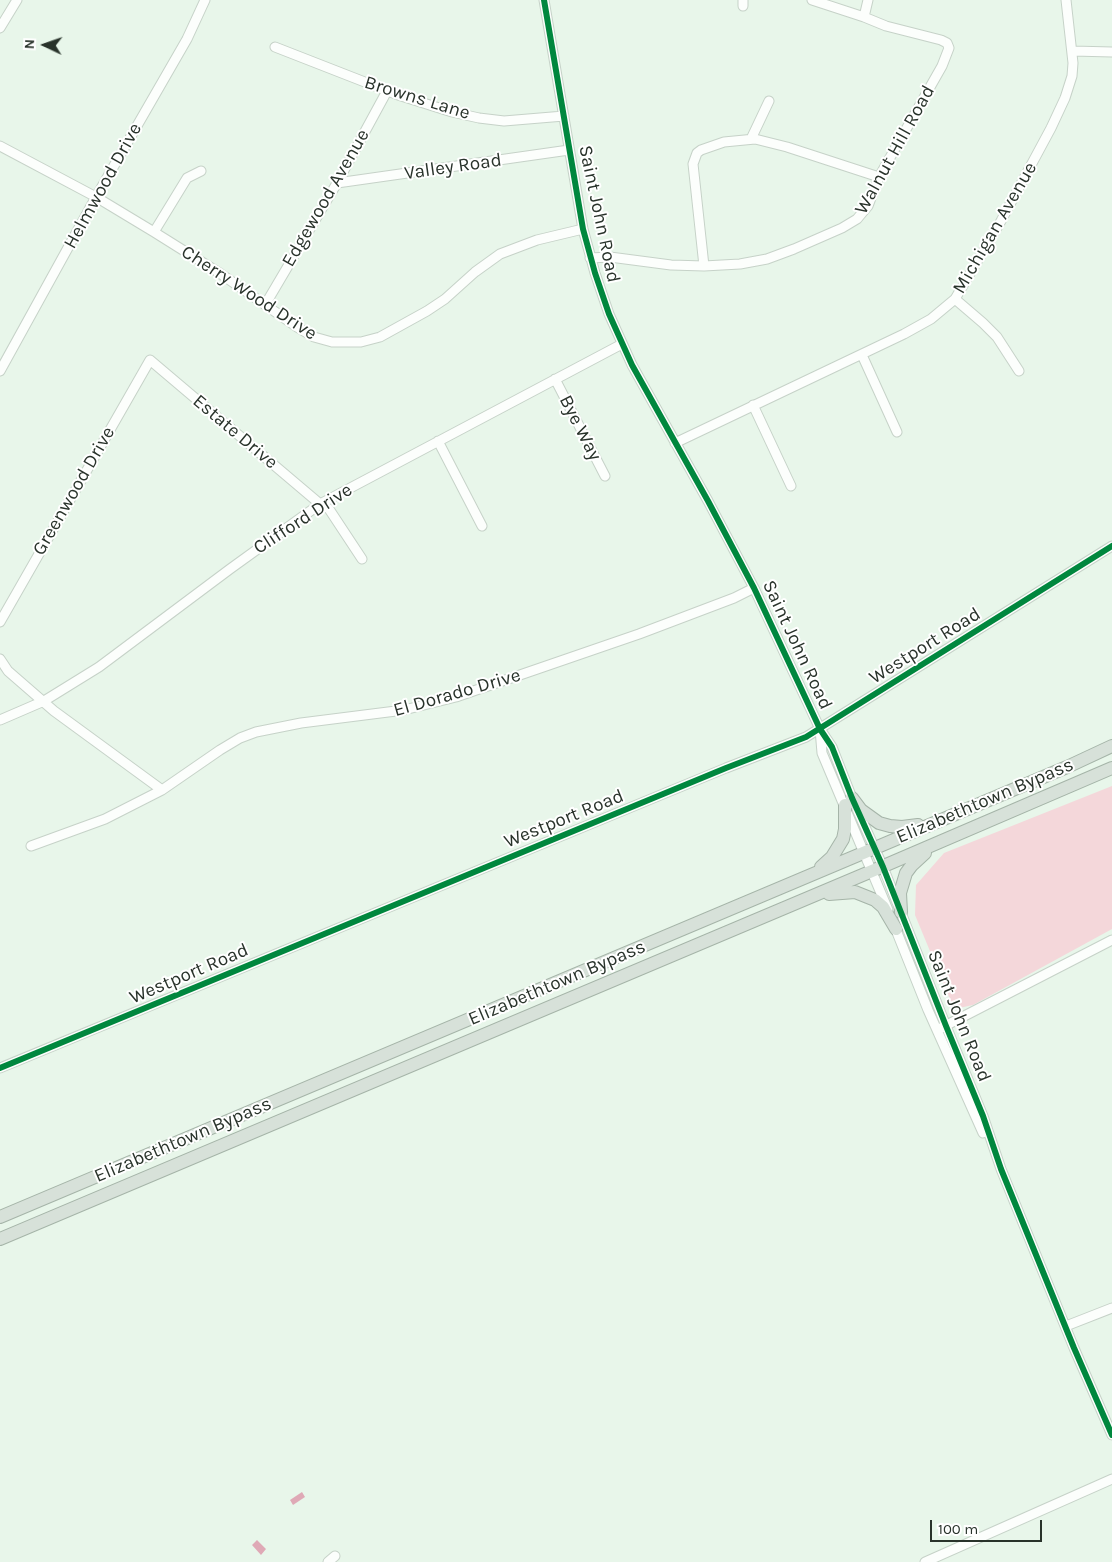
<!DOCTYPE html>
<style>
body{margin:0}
#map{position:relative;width:1112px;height:1562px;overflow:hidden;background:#e8f6ea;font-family:Karla,sans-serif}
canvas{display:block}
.north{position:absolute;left:20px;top:20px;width:50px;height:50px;-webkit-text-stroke:4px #fff;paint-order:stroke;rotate:273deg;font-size:14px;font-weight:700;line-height:20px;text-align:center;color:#29332b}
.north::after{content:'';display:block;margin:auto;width:18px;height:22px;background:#29332b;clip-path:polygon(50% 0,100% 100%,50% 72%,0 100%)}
.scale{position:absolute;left:930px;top:1520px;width:112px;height:22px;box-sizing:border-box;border:2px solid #29332b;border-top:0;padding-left:6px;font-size:15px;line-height:18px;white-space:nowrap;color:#29332b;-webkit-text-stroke:4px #fff;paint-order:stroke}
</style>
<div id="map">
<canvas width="1112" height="1562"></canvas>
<div class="north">N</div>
<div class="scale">100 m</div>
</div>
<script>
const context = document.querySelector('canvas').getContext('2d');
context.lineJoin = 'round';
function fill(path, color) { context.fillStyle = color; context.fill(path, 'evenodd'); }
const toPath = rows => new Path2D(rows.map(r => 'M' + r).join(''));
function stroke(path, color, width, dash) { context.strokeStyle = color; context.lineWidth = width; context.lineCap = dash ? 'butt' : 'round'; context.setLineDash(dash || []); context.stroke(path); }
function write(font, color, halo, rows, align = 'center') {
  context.font = font + ' Karla,sans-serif'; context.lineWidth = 4; context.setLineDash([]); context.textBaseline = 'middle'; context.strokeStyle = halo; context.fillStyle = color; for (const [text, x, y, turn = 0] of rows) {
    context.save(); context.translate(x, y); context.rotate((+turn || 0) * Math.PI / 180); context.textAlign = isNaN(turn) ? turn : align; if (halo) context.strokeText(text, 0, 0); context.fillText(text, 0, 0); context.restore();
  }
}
fill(toPath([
 [1112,786,1112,929,973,1005,954,1009,915,915,916,885,944,853]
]), '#f4d7da');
fill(toPath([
 [302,1492,305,1497,293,1505,290,1500],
 [257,1540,266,1549,261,1555,252,1545]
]), '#dfa9b6');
const minor = toPath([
 [544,0,583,229,595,273,609,314,632,365,708,501,754,588,820,729,832,747,852,798,883,867,946,1026,983,1116,1001,1169,1074,1348,1112,1435],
 [743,0,743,6],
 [864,17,868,0],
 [0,28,17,0],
 [275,47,398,95,452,112,479,118,504,121,564,116],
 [1073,51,1112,52],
 [751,139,769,101],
 [0,146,96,197,154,232,221,274,297,327,314,337,332,342,361,342,380,337,427,311,445,299,475,272,500,254,537,240,583,229],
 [337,183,569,150],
 [154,232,187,178,201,171],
 [590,258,610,257,671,265,704,266,740,264,767,259,794,249,842,228,857,219,862,213,868,206,879,177,942,66,949,48,947,43,941,40,886,26,864,17,812,0],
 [704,266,693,164,697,153,701,150,724,142,755,139,787,147,879,177],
 [955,299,983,323,997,337,1019,371],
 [265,305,337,183,387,91],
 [862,355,897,432],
 [0,371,96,197,187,39,205,0],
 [555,379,605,476],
 [753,405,791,486],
 [438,441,482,526],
 [675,443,904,334,931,319,955,299,1001,221,1051,128,1065,98,1072,76,1073,63,1066,0],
 [0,622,150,360,320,504,329,509,362,559],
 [0,659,8,671,54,711,162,790],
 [0,720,44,701,99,667,230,569,320,504,622,344],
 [820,729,822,753,888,910],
 [31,846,105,819,162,790,220,750,240,738,256,732,301,723,404,710,456,697,639,634,734,598,754,588],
 [894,925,928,1010,983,1133],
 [941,1028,1112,940],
 [0,1068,726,768,806,737,1112,546],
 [1066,1326,1112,1308],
 [328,1562,335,1556],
 [925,1562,1112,1479]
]);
const highway = toPath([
 [852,798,861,810,879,823,890,826,902,827,918,825],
 [821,867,832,857,843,839,845,829,845,805],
 [829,894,855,892,875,900,883,907,896,929],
 [901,912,900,893,906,873,912,865,925,853],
 [0,1217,1067,767,1112,746],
 [0,1239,872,871,1112,768]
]);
stroke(minor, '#c6d2c8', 11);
stroke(highway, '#a5b4a8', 14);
stroke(minor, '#fcfefc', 9);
stroke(highway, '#d7e1d9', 12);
stroke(toPath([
 [544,0,583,229,595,273,609,314,632,365,708,501,754,588,820,729,832,747,852,798,883,867,946,1026,983,1116,1001,1169,1074,1348,1112,1435],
 [0,1068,726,768,806,737,1112,546]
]), '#00873e', 6);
write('19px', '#29332b', '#fff', [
 ["Browns Lane",417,98,17],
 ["Walnut Hill Road",895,150,-61],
 ["Valley Road",453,167,-8],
 ["Helmwood Drive",103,186,-61],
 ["Edgewood Avenue",326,198,-60],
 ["Saint John Road",599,214,78],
 ["Michigan Avenue",995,228,-60],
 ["Cherry Wood Drive",249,293,33],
 ["Bye Way",580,428,63],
 ["Estate Drive",235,432,40],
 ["Greenwood Drive",74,491,-60],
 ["Clifford Drive",303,519,-33],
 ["Saint John Road",797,645,65],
 ["Westport Road",925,646,-32],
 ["El Dorado Drive",457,693,-16],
 ["Elizabethtown Bypass",985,801,-23],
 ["Westport Road",564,819,-22],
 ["Westport Road",189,974,-23],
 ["Elizabethtown Bypass",557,983,-23],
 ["Saint John Road",959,1016,68],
 ["Elizabethtown Bypass",183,1140,-23]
]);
</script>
